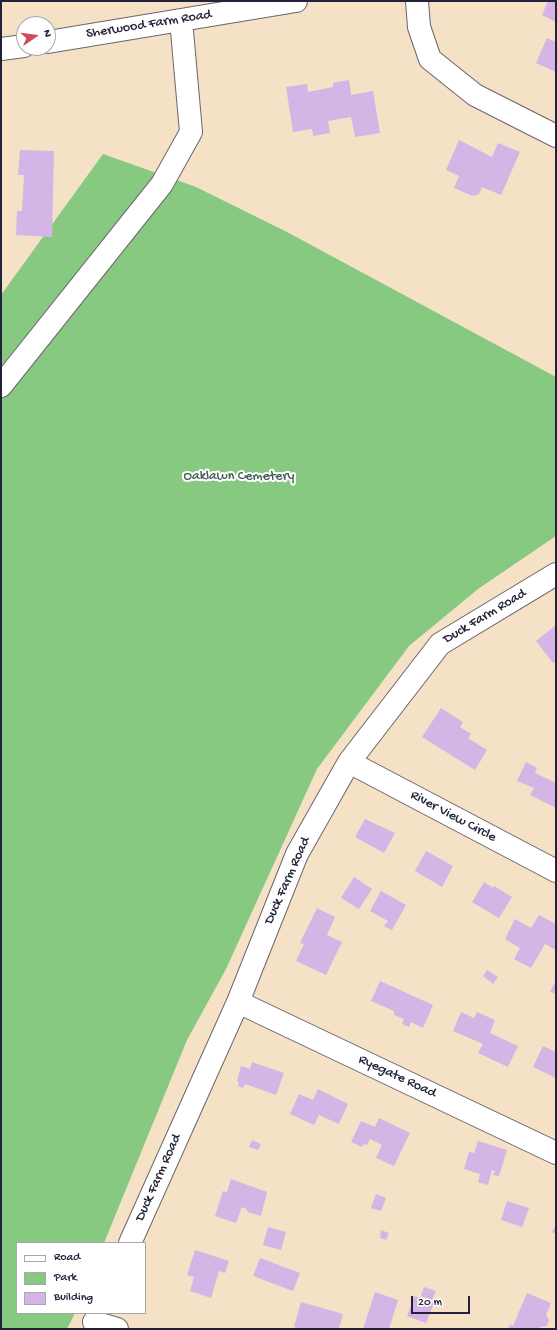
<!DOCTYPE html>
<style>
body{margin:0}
#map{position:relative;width:557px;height:1330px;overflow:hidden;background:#f4e1c6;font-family:"Gochi Hand",sans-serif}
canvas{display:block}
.frame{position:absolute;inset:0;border:2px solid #22223b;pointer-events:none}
.legend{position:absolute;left:16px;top:1242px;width:130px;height:72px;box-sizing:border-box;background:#fff;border:1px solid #a7a7b1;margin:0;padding:5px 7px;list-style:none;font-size:12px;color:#22223b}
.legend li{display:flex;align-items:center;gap:8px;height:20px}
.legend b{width:20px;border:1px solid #a7a7b1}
.north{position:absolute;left:16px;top:16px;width:40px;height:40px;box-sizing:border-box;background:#fff;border:1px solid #a7a7b1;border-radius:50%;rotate:77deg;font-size:11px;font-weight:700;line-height:16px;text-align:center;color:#22223b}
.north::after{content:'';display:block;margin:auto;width:14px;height:18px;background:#d1495b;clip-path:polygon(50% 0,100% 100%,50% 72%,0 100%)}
.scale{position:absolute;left:411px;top:1296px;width:59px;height:18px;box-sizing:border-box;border:2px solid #22223b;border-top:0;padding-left:5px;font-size:12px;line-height:14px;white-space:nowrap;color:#22223b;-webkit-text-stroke:3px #fff;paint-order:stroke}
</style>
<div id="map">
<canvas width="557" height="1330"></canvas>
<div class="frame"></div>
<ul class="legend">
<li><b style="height:5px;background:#fff"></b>Road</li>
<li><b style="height:11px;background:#87c981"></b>Park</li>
<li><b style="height:11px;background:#d5b4e6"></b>Building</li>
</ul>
<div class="north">N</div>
<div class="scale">20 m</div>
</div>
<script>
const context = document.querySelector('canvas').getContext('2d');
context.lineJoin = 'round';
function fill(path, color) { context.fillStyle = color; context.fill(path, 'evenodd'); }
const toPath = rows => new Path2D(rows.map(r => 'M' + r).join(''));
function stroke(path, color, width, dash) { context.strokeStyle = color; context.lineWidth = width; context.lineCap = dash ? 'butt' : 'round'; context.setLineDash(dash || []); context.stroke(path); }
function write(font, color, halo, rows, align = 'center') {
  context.font = font + ' "Gochi Hand",sans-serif'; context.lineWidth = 4; context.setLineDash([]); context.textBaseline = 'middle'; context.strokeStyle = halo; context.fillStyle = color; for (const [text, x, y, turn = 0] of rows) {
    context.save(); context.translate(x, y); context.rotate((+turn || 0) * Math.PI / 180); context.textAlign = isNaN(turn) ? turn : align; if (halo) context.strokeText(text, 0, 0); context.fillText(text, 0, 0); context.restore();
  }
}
fill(toPath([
 [103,154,196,187,287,232,556,377,556,536,478,589,409,646,317,769,226,969,187,1040,104,1243,17,1243,17,1313,75,1313,67,1329,1,1329,1,295]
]), '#87c981');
fill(toPath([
 [548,1,556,1,556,22,542,15],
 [547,38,556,42,556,72,536,63],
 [349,80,351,95,373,91,380,133,355,137,351,117,328,121,330,133,313,136,312,129,293,132,286,87,307,84,308,92,333,87,333,83],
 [459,140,492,157,498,143,520,152,501,195,482,187,479,194,473,196,454,188,459,176,446,170],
 [20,150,54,151,52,237,16,235,17,211,22,211,24,175,18,175],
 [556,625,556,660,553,663,536,641],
 [441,708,463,722,460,727,471,734,468,738,487,750,475,770,422,737],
 [526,762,537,768,535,773,556,783,556,808,530,795,534,788,517,781],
 [365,819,395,833,384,853,355,837],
 [426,851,453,866,442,887,415,871],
 [354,877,372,889,359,909,341,898],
 [484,882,493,888,494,886,512,897,499,918,472,902],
 [381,891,406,905,392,930,384,926,388,921,370,911],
 [317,908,335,917,327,935,342,942,326,975,296,961,304,944,300,943],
 [539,915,556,924,556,950,545,944,531,968,514,959,520,948,505,939,515,919,531,928],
 [487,970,498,977,493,984,483,976],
 [556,980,556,994,550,992],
 [380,981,433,1005,423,1028,411,1022,409,1027,402,1024,404,1019,394,1015,394,1011,371,1001],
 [461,1012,474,1018,477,1012,495,1020,490,1033,518,1046,508,1067,478,1053,483,1044,453,1031],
 [543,1046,556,1052,556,1078,533,1067],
 [252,1062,284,1073,276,1095,245,1084,243,1088,238,1086,239,1082,237,1081,241,1066,250,1069],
 [318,1089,348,1104,339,1124,319,1115,314,1125,290,1114,299,1094,313,1100],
 [379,1118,410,1133,394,1166,376,1158,382,1145,370,1139,367,1145,364,1144,362,1147,351,1142,361,1121,375,1127],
 [252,1140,261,1144,258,1150,249,1147],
 [478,1141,507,1150,499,1176,493,1175,495,1171,492,1170,488,1185,478,1182,480,1174,464,1169,469,1152,474,1153],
 [231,1179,267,1192,261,1216,248,1212,246,1209,242,1207,236,1223,215,1216,223,1191,227,1192],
 [376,1194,386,1198,381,1211,371,1208],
 [507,1201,529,1208,522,1227,501,1220],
 [556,1224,556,1234,552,1232],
 [268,1227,286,1232,281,1250,263,1245],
 [381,1230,389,1233,386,1240,380,1238],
 [195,1250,229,1261,225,1273,219,1271,211,1298,190,1291,194,1277,187,1275],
 [260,1258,300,1273,293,1291,253,1276],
 [424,1287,436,1291,432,1300,421,1296],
 [375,1292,398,1300,389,1329,363,1329],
 [527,1293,551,1303,546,1315,549,1320,547,1326,540,1327,539,1329,508,1329,510,1324,513,1326],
 [414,1296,434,1303,426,1323,407,1316],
 [301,1302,343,1314,339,1329,302,1329,294,1327]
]), '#d5b4e6');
const minor = toPath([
 [417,1,419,27,430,59,475,95,556,136],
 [48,42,296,1],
 [1,49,24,46],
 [1,386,162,184,191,132,181,20],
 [349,762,556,871],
 [238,1002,556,1153],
 [130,1243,238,1002,297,854,349,762,440,644,556,574],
 [94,1322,117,1329]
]);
stroke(minor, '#6c656c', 24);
stroke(minor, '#fff', 22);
write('14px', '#22223b', '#fff', [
 ["Sherwood Farm Road",149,25,-9],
 ["Duck Farm Road",485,617,-31],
 ["River View Circle",453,817,28],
 ["Duck Farm Road",288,881,-66],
 ["Ryegate Road",397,1077,25],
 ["Duck Farm Road",159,1178,-66]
]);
write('14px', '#455c54', '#fff', [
 ["Oaklawn Cemetery",239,477]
]);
</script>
